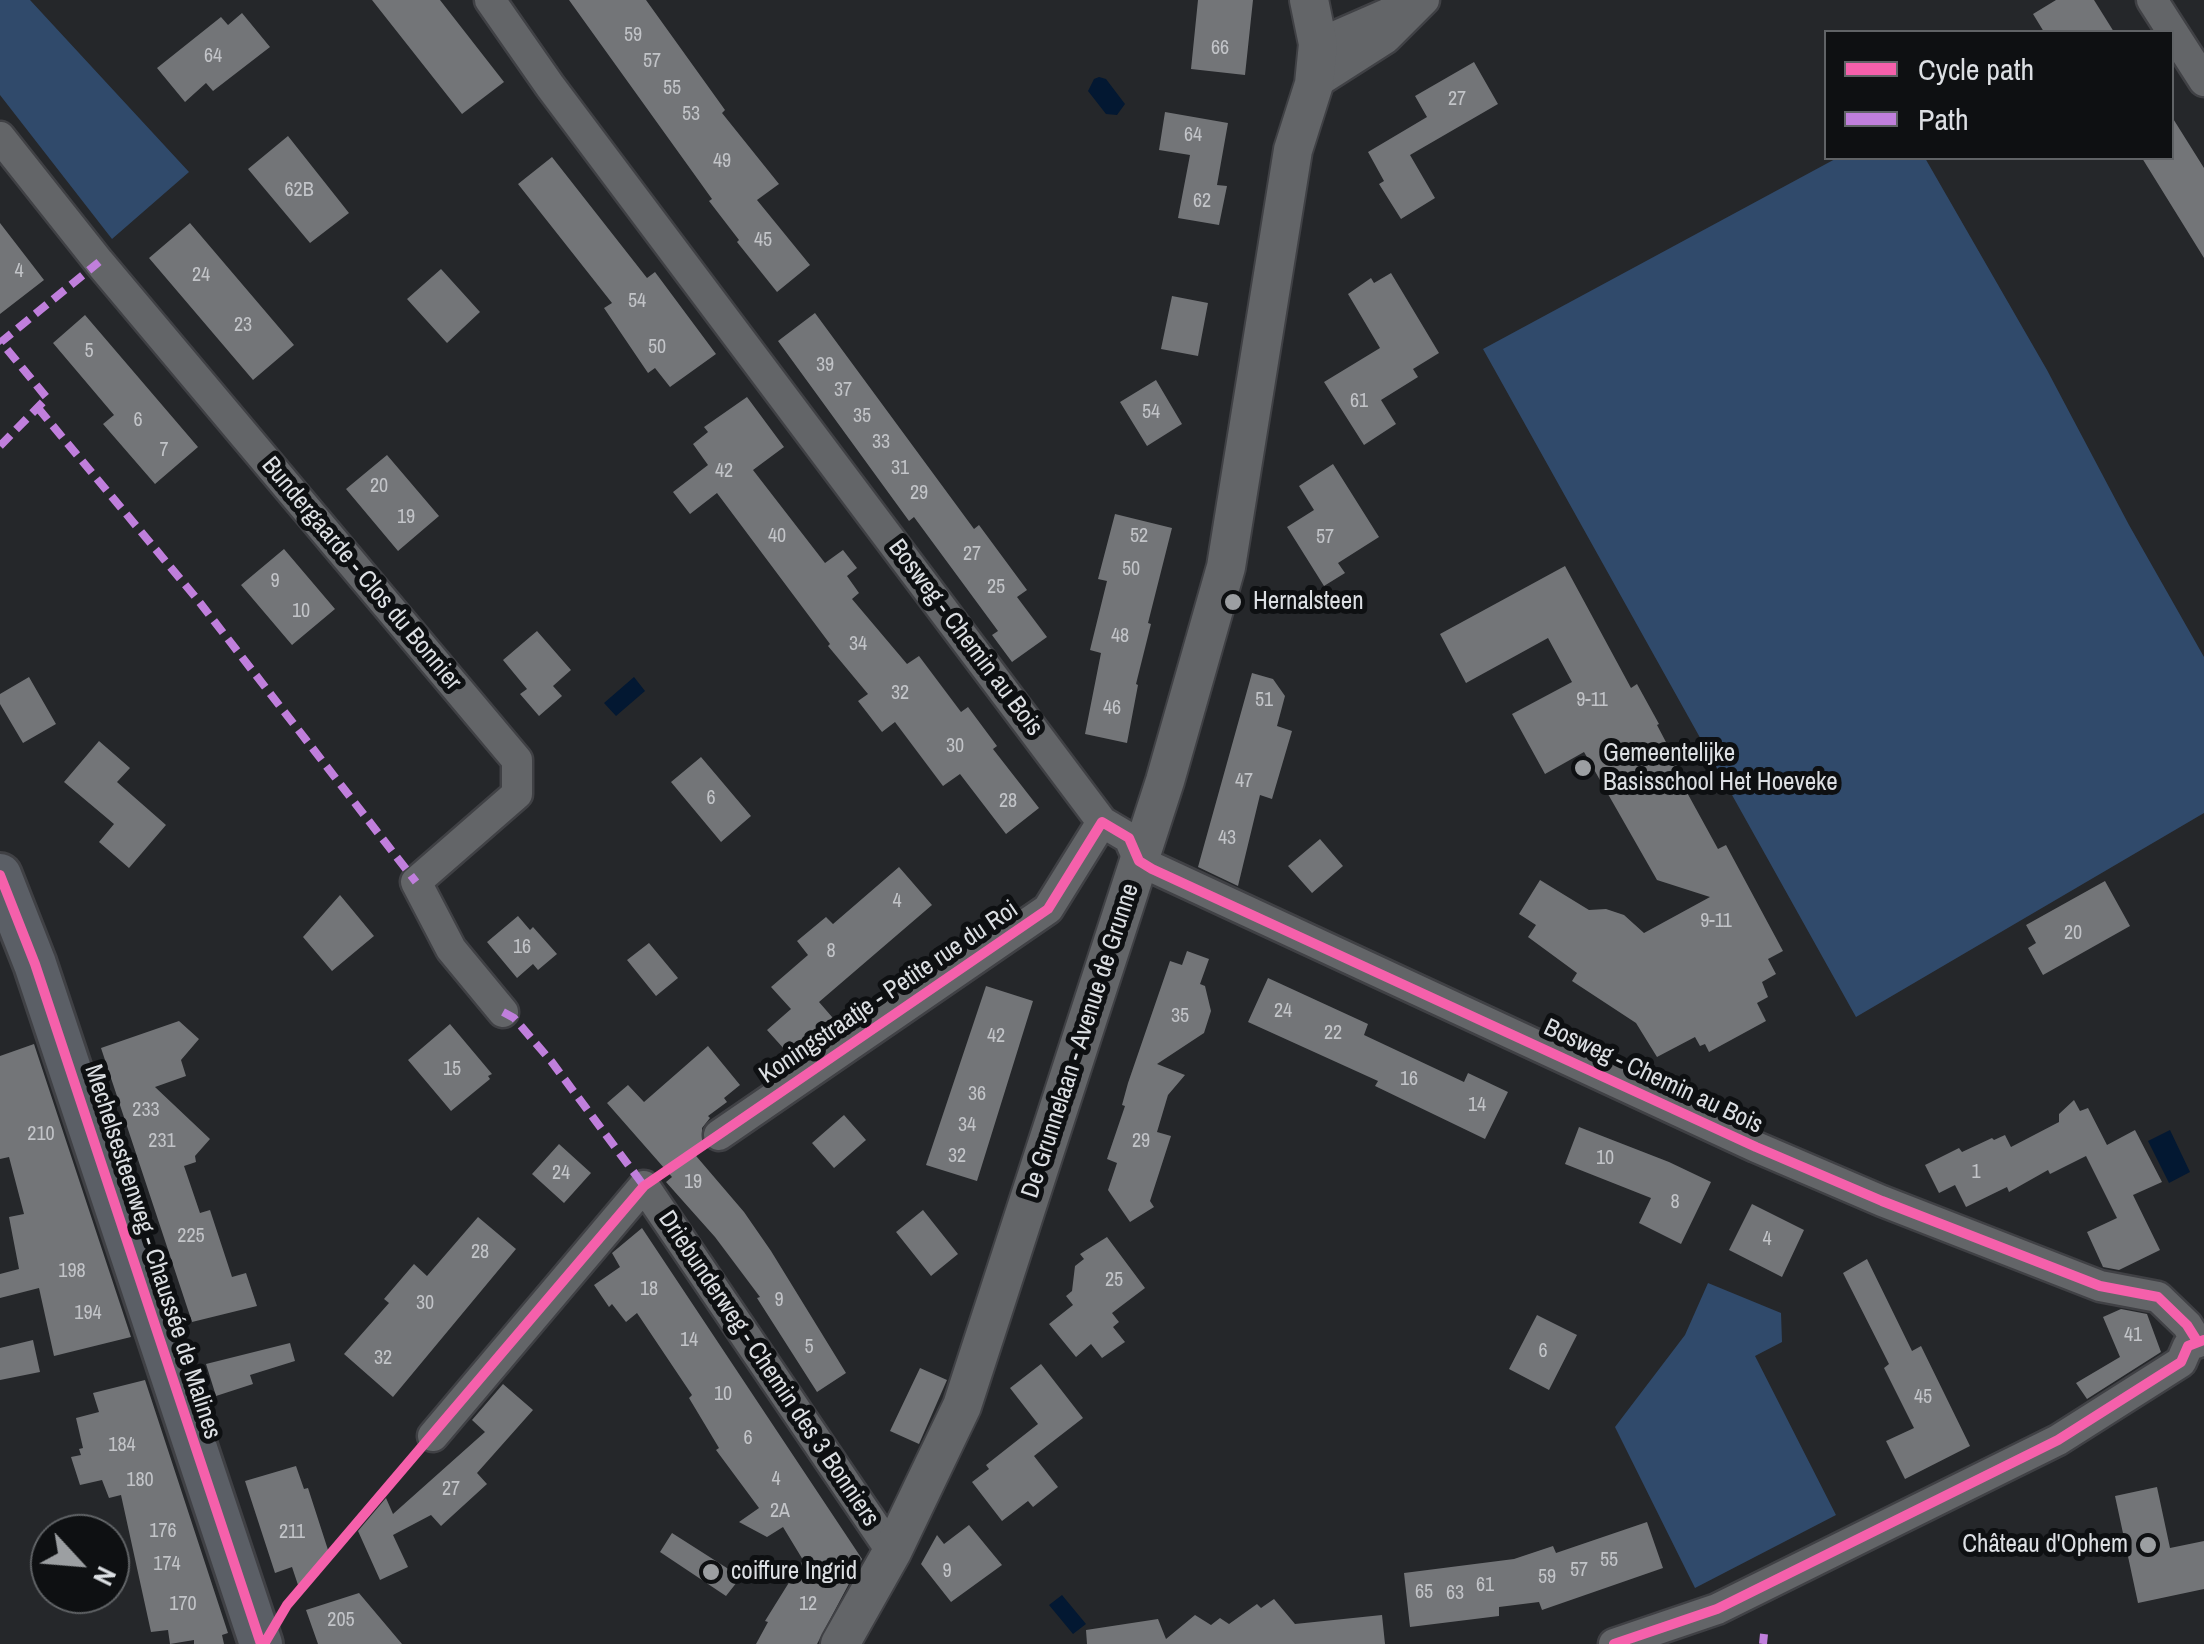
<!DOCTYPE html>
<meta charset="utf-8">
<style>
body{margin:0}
#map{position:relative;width:2204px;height:1644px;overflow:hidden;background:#25272a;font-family:"Archivo Narrow",sans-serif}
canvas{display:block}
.legend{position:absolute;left:1824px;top:30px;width:350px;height:130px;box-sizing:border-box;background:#0e1012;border:2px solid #606366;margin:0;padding:12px 18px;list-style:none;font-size:30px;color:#dcdfe3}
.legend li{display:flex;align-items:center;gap:20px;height:50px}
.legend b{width:50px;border:2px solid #606366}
.north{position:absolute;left:30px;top:1514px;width:100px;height:100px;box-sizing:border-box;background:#0e1012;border:2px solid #606366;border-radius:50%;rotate:116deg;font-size:28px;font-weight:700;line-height:40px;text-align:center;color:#dcdfe3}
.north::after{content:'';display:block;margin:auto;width:35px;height:45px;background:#9c9fa2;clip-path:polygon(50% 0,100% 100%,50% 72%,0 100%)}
</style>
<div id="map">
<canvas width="2204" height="1644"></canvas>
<ul class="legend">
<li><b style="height:12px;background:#f560ab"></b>Cycle path</li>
<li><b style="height:12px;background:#c07fdc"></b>Path</li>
</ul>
<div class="north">N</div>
</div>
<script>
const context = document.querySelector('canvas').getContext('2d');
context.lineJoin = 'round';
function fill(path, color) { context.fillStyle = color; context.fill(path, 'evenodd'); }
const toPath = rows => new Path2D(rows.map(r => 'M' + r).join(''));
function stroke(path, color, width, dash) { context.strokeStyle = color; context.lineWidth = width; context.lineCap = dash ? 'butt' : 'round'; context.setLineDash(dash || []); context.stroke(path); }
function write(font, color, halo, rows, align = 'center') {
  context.font = font + ' "Archivo Narrow",sans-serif'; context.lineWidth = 10; context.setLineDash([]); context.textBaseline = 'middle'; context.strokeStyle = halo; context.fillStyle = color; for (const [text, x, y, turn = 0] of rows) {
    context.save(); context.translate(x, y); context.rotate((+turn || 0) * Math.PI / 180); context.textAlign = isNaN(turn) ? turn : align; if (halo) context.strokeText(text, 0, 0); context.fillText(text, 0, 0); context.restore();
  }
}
fill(toPath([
 [0,0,30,0,189,172,112,239,0,95],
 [1837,158,1925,158,2047,370,2129,525,2204,657,2204,813,1856,1017,1483,349],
 [1708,1283,1781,1313,1782,1342,1755,1356,1836,1515,1695,1588,1615,1427,1685,1335]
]), '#304a6b');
fill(toPath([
 [1099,77,1106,79,1125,104,1117,115,1106,114,1088,91,1094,79],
 [634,677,645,691,616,716,604,703],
 [2170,1130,2190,1172,2169,1183,2148,1141],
 [1062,1595,1086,1624,1073,1634,1049,1605]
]), '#031832');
fill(toPath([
 [372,0,440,0,504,82,462,114],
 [569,0,646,0,725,110,722,113,779,184,757,200,810,265,777,292,737,242,739,240,709,201,712,199],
 [1198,0,1253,0,1245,75,1191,69],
 [2056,0,2094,0,2114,32,2044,32,2033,14],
 [242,13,270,47,213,91,206,83,185,102,157,68,221,17,228,25],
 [1474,62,1498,104,1410,155,1435,198,1401,219,1379,184,1384,181,1368,152,1427,117,1415,96],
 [1165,112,1228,123,1217,185,1227,186,1219,225,1178,218,1190,155,1159,150],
 [2172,117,2204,168,2204,258,2142,158,2172,158],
 [288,136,349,213,310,243,248,169],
 [552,157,647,278,655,272,716,354,670,387,655,368,648,373,604,308,612,303,518,184],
 [0,223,44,280,0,314],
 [190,223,294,345,253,380,149,258],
 [441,269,480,312,447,343,407,299],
 [1391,273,1439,353,1413,369,1418,377,1381,400,1396,424,1364,445,1324,382,1380,348,1348,294,1371,278,1374,283],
 [1172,296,1208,303,1198,356,1161,349],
 [815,313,974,529,979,525,1027,590,1017,597,1047,637,1012,662,992,635,998,631,914,517,909,521,778,341],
 [85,315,198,447,155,484,103,424,114,415,53,343],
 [1156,380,1182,424,1147,446,1120,402],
 [747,397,784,447,753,470,825,563,843,550,857,568,847,576,859,593,852,599,907,664,919,656,961,712,968,707,997,746,993,749,1039,808,1006,834,960,774,943,786,895,722,882,732,858,701,868,694,828,646,830,644,717,493,690,514,673,492,708,465,693,444,708,432,704,427],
 [387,455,439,516,398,551,346,489],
 [1333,464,1379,537,1338,563,1345,573,1324,586,1287,527,1314,510,1299,486],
 [1115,514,1172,528,1148,623,1151,624,1136,684,1138,685,1127,743,1085,734,1101,653,1090,650,1107,581,1098,579],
 [284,549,335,609,292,645,241,585],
 [1565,566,1631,688,1637,684,1659,724,1657,725,1678,765,1673,767,1718,849,1726,845,1783,951,1768,959,1776,974,1762,982,1768,997,1757,1003,1766,1021,1709,1052,1705,1044,1700,1046,1695,1037,1657,1057,1636,1023,1572,981,1577,973,1528,937,1536,925,1519,914,1540,880,1589,910,1606,909,1624,915,1644,933,1710,897,1657,880,1584,752,1545,774,1512,714,1572,682,1548,638,1466,683,1440,634],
 [537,631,571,670,553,686,562,696,539,716,520,694,527,689,503,660],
 [1252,673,1273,679,1285,696,1277,726,1292,731,1272,799,1260,795,1238,886,1198,867],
 [29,677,56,724,23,743,0,704,0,694],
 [99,741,130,768,117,782,166,825,129,868,99,842,114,824,64,782],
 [701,757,751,816,721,842,671,782],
 [1320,839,1343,866,1312,893,1288,866],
 [899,867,932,905,819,1002,839,1025,794,1060,767,1030,791,1009,771,987,808,955,797,941,826,917,833,924],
 [2105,881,2130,926,2043,975,2028,948,2036,943,2026,925],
 [340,895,374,936,332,971,303,937],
 [518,916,530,930,533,927,557,954,538,970,533,964,517,978,487,942],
 [649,943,678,978,656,996,627,960],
 [1187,951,1209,959,1200,984,1205,986,1211,1011,1204,1033,1157,1064,1185,1075,1168,1095,1157,1132,1171,1136,1150,1201,1154,1207,1130,1222,1108,1190,1117,1163,1107,1159,1125,1106,1122,1105,1128,1083,1170,961,1182,965],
 [1268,978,1368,1024,1364,1035,1464,1082,1468,1073,1508,1092,1485,1139,1375,1086,1378,1081,1248,1022],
 [986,986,1033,1001,977,1181,926,1165],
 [179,1021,199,1039,181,1060,186,1076,155,1087,210,1139,195,1156,196,1162,184,1166,200,1213,210,1210,232,1277,246,1273,257,1306,192,1322,101,1048],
 [450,1024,492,1074,488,1076,490,1079,451,1111,408,1060],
 [34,1044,131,1337,54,1356,39,1288,0,1298,0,1274,19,1269,9,1217,24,1214,9,1157,0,1159,0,1056],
 [708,1046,740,1085,724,1098,727,1102,708,1116,710,1118,702,1128,702,1141,691,1150,744,1212,771,1251,846,1373,817,1392,757,1298,760,1297,715,1237,666,1182,672,1177,607,1103,628,1085,644,1102],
 [2074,1100,2080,1111,2088,1108,2107,1145,2135,1130,2162,1182,2133,1195,2160,1250,2119,1270,2103,1267,2087,1232,2117,1218,2086,1156,2050,1174,2048,1170,2009,1192,2007,1187,1966,1207,1955,1185,1939,1193,1925,1165,1959,1148,1962,1152,1992,1138,1994,1140,2005,1135,2011,1147,2059,1122,2059,1114],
 [844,1115,866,1140,834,1168,812,1143],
 [1579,1127,1669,1162,1711,1182,1681,1244,1639,1223,1651,1198,1565,1164],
 [559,1144,591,1173,564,1203,532,1174],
 [1752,1204,1804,1230,1782,1277,1729,1250],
 [923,1210,958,1254,931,1276,896,1232],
 [478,1217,516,1249,393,1397,344,1354,389,1303,384,1299,414,1264,427,1276],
 [642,1228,862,1559,817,1644,756,1644,768,1622,765,1621,803,1560,783,1527,767,1537,739,1522,759,1508,716,1450,719,1448,689,1398,692,1395,637,1313,626,1322,612,1304,609,1307,594,1285,620,1267,612,1253],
 [1107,1237,1145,1288,1112,1313,1119,1322,1113,1327,1125,1342,1102,1358,1091,1344,1076,1357,1049,1324,1073,1305,1066,1296,1072,1291,1075,1266,1084,1259,1080,1254],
 [1867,1259,1912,1351,1921,1346,1970,1446,1905,1479,1886,1441,1914,1428,1884,1368,1889,1364,1843,1273],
 [2121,1309,2147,1314,2161,1352,2087,1399,2076,1383,2120,1357,2103,1317],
 [1537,1315,1577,1335,1549,1390,1509,1369],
 [33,1340,40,1372,0,1380,0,1348],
 [290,1343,295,1361,250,1375,253,1384,216,1396,206,1364],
 [1041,1364,1083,1418,1034,1456,1058,1487,1033,1507,1028,1501,1002,1521,972,1482,989,1469,986,1465,1038,1424,1010,1388],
 [920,1368,947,1380,919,1444,890,1431],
 [145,1380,228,1633,222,1635,224,1644,194,1644,194,1640,170,1644,168,1630,151,1632,121,1495,109,1498,102,1480,80,1485,71,1457,81,1455,79,1449,83,1448,76,1418,99,1412,93,1393],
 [503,1384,533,1410,477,1473,487,1484,441,1526,431,1515,393,1535,408,1567,380,1580,358,1531,386,1498,393,1514,485,1432,472,1420],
 [296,1466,304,1489,308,1488,329,1553,299,1588,292,1567,275,1573,245,1481],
 [2157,1487,2170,1548,2204,1541,2204,1589,2138,1603,2115,1496],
 [1647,1522,1663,1568,1542,1610,1539,1602,1499,1607,1499,1616,1410,1627,1404,1573,1514,1559,1553,1546,1556,1553],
 [969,1525,1002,1565,951,1602,921,1564,937,1535,944,1544],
 [672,1533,741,1577,726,1596,660,1552],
 [359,1593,402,1644,318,1644,306,1610],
 [1274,1599,1295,1624,1382,1615,1385,1644,1087,1644,1086,1630,1158,1619,1166,1639,1195,1615,1211,1625,1220,1618,1229,1624,1257,1604,1261,1608]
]), '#737578');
const minor = toPath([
 [490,0,550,86,1102,822,1129,838,1139,861,1756,1147,1882,1201,2100,1286,2158,1297,2187,1325,2197,1341],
 [2152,0,2204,81],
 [1318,44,1412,3],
 [1314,84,1386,38,1424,0],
 [0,137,99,262,517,760,517,794,416,882,451,949,503,1012],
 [719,1135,1048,909,1102,822],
 [433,1436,644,1186,892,1552],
 [1614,1644,1717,1609,2058,1440,2181,1362,2188,1346,2204,1340]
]);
const tertiary = toPath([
 [840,1644,892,1552,962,1406,1165,781,1226,567,1293,150,1314,84,1318,44,1309,0]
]);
const secondary = toPath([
 [0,875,35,964,261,1644]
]);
stroke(minor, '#404145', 35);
stroke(tertiary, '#404145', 42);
stroke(secondary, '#404145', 48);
stroke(minor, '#636568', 30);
stroke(tertiary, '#636568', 38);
stroke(secondary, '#5b5f66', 42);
stroke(toPath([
 [38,408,197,599,416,882],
 [0,446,47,398,1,342,99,262],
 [503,1012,514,1018,551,1061,644,1186],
 [1763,1644,1764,1634]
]), '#c07fdc', 8, [15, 8]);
stroke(toPath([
 [0,875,35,964,261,1644],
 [264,1644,287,1605,644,1186,1048,909,1102,822,1129,838,1139,861,1152,869,1756,1147,1882,1201,2100,1286,2158,1297,2187,1325,2197,1341],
 [1614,1644,1717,1609,2058,1440,2181,1362,2188,1346,2204,1340]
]), '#f560ab', 10);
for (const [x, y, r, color] of [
 [1233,602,10,"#9c9fa2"],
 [1583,768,10,"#9c9fa2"],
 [2148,1545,10,"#9c9fa2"],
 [711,1572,10,"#9c9fa2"]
]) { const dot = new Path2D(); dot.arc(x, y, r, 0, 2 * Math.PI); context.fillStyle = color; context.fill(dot); stroke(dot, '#0e1012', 4); }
write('20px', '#c2c4c8', null, [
 ["59",633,36],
 ["66",1220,49],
 ["64",213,57],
 ["57",652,62],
 ["55",672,89],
 ["27",1457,100],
 ["53",691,115],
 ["64",1193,136],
 ["49",722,162],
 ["62B",299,191],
 ["62",1202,202],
 ["45",763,241],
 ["4",19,272],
 ["24",201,276],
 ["54",637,302],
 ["23",243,326],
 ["50",657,348],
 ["5",89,352],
 ["39",825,366],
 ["37",843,391],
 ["61",1359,402],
 ["54",1151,413],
 ["35",862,417],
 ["6",138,421],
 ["33",881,443],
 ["7",164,451],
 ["31",900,469],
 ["42",724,472],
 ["20",379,487],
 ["29",919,494],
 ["19",406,518],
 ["40",777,537],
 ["52",1139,537],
 ["57",1325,538],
 ["27",972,555],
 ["50",1131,570],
 ["9",275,582],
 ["25",996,588],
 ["10",301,612],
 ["48",1120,637],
 ["34",858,645],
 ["32",900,694],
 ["51",1264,701],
 ["9-11",1592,701],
 ["46",1112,709],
 ["30",955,747],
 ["47",1244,782],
 ["6",711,799],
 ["28",1008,802],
 ["43",1227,839],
 ["4",897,902],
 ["9-11",1716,922],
 ["20",2073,934],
 ["16",522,948],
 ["8",831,952],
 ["24",1283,1012],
 ["35",1180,1017],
 ["22",1333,1034],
 ["42",996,1037],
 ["15",452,1070],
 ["16",1409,1080],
 ["36",977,1095],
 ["14",1477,1106],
 ["233",146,1111],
 ["34",967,1126],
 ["210",41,1135],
 ["231",162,1142],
 ["29",1141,1142],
 ["32",957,1157],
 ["10",1605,1159],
 ["1",1976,1173],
 ["24",561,1174],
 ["19",693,1183],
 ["8",1675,1203],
 ["225",191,1237],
 ["4",1767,1240],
 ["28",480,1253],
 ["198",72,1272],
 ["25",1114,1281],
 ["18",649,1290],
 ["9",779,1301],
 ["30",425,1304],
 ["194",88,1314],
 ["41",2133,1336],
 ["14",689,1341],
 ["5",809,1348],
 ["6",1543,1352],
 ["32",383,1359],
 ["10",723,1395],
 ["45",1923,1398],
 ["6",748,1439],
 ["184",122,1446],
 ["4",776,1480],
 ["180",140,1481],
 ["27",451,1490],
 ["2A",780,1512],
 ["176",163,1532],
 ["211",292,1533],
 ["55",1609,1561],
 ["174",167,1565],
 ["57",1579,1571],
 ["9",947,1572],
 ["59",1547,1578],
 ["61",1485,1586],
 ["65",1424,1593],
 ["63",1455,1594],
 ["170",183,1605],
 ["12",808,1605],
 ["205",341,1621]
]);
write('25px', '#dcdfe3', '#0e1012', [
 ["Bundergaarde - Clos du Bonnier",361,574,50],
 ["Bosweg - Chemin au Bois",965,638,53],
 ["Koningstraatje - Petite rue du Roi",889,993,-34],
 ["De Grunnelaan - Avenue de Grunne",1081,1041,-72],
 ["Bosweg - Chemin au Bois",1653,1077,25],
 ["Mechelsesteenweg - Chaussée de Malines",152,1252,72],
 ["Driebunderweg - Chemin des 3 Bonniers",768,1369,56]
]);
write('25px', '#dcdfe3', '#0e1012', [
 ["Hernalsteen",1253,602],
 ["Gemeentelijke",1603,754],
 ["Basisschool Het Hoeveke",1603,783],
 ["Château d'Ophem",2128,1545,"right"],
 ["coiffure Ingrid",731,1572]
], 'left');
</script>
